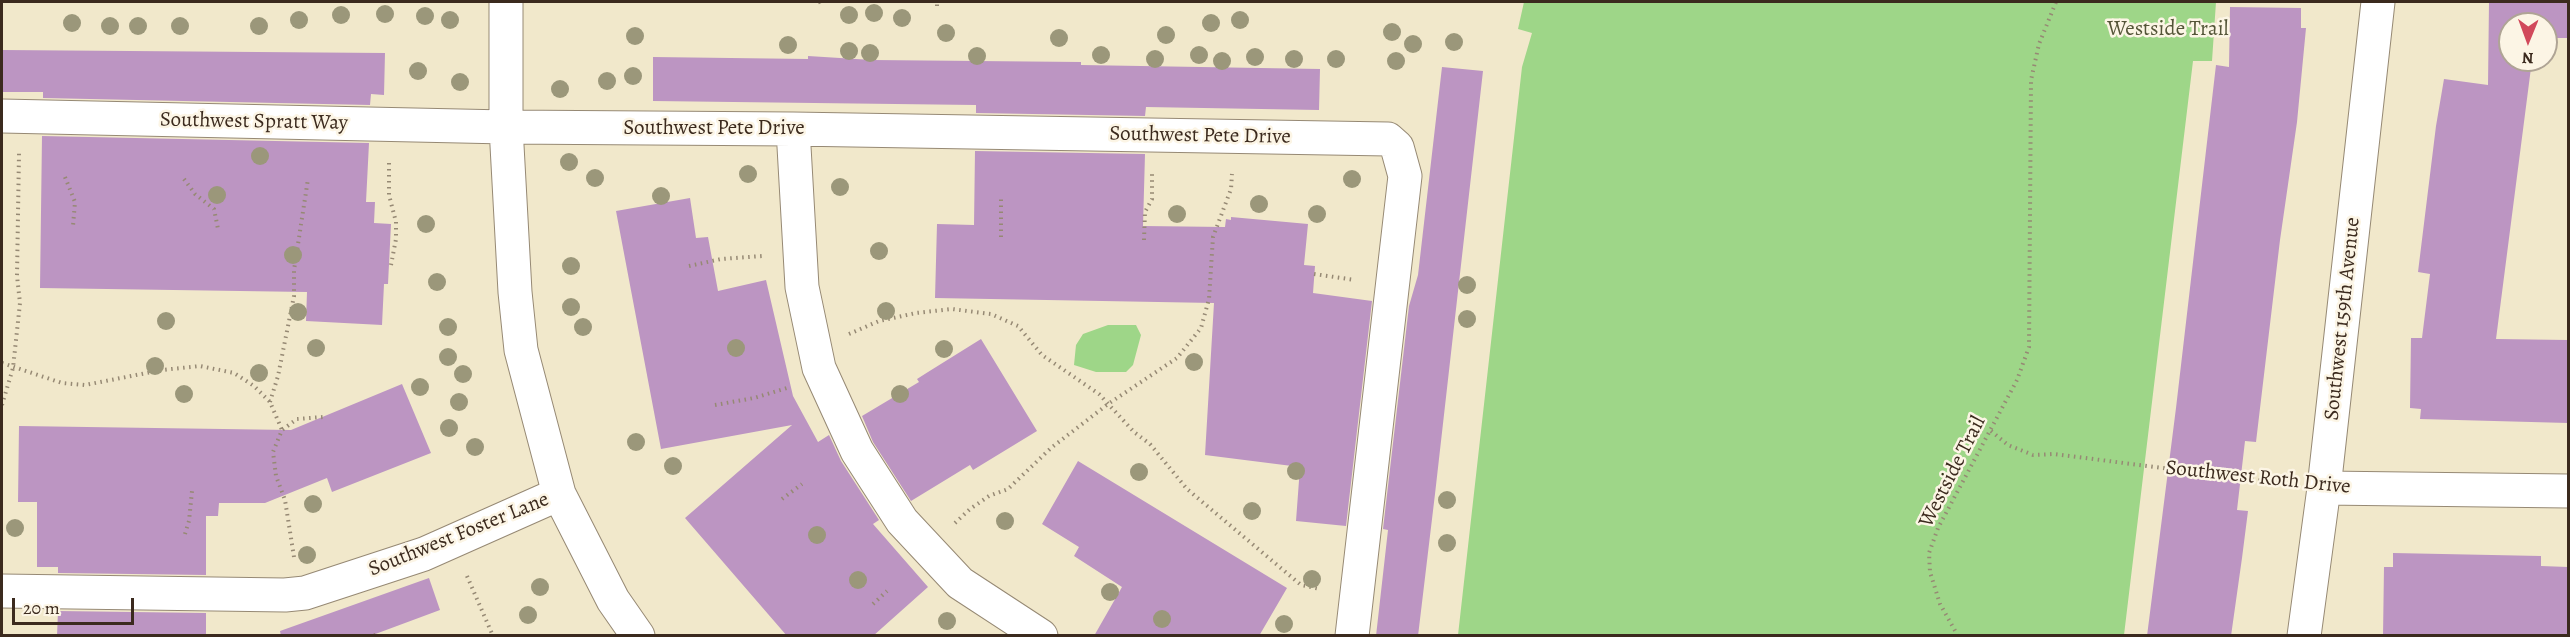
<!DOCTYPE html>
<style>
body{margin:0}
#map{position:relative;width:2570px;height:637px;overflow:hidden;background:#f1e8cb;font-family:Alegreya,serif}
canvas{display:block}
.frame{position:absolute;inset:0;border:3px solid #3b2a1e;pointer-events:none}
.north{position:absolute;left:2498px;top:12px;width:60px;height:60px;box-sizing:border-box;background:#fcf5e5;border:2px solid #afa495;border-radius:50%;rotate:181deg;font-size:16px;font-weight:700;line-height:24px;text-align:center;color:#3b2a1e}
.north::after{content:'';display:block;margin:auto;width:21px;height:27px;background:#d1495b;clip-path:polygon(50% 0,100% 100%,50% 72%,0 100%)}
.scale{position:absolute;left:12px;top:598px;width:122px;height:27px;box-sizing:border-box;border:3px solid #3b2a1e;border-top:0;padding-left:8px;font-size:18px;line-height:21px;white-space:nowrap;color:#3b2a1e;-webkit-text-stroke:4px #fcf5e5;paint-order:stroke}
</style>
<div id="map">
<canvas width="2570" height="637"></canvas>
<div class="frame"></div>
<div class="north">N</div>
<div class="scale">20 m</div>
</div>
<script>
const context = document.querySelector('canvas').getContext('2d');
context.lineJoin = 'round';
function fill(path, color) { context.fillStyle = color; context.fill(path, 'evenodd'); }
const toPath = rows => new Path2D(rows.map(r => 'M' + r).join(''));
function stroke(path, color, width, dash) { context.strokeStyle = color; context.lineWidth = width; context.lineCap = dash ? 'butt' : 'round'; context.setLineDash(dash || []); context.stroke(path); }
function write(font, color, halo, rows, align = 'center') {
  context.font = font + ' Alegreya,serif'; context.lineWidth = 5; context.setLineDash([]); context.textBaseline = 'middle'; context.strokeStyle = halo; context.fillStyle = color; for (const [text, x, y, turn = 0] of rows) {
    context.save(); context.translate(x, y); context.rotate((+turn || 0) * Math.PI / 180); context.textAlign = isNaN(turn) ? turn : align; if (halo) context.strokeText(text, 0, 0); context.fillText(text, 0, 0); context.restore();
  }
}
fill(toPath([
 [1524,2,2216,2,2212,61,2193,61,2124,635,1458,635,1522,67,1532,33,1518,29],
 [1108,325,1136,325,1141,335,1133,365,1126,372,1096,372,1074,365,1076,345,1083,334]
]), '#9ed688');
fill(toPath([
 [2489,2,2568,2,2568,38,2546,38,2546,24,2510,24,2510,60,2532,60,2496,339,2568,340,2568,423,2420,419,2421,409,2410,408,2411,338,2422,338,2430,274,2418,272,2436,126,2444,79,2488,85],
 [2230,7,2301,8,2301,28,2306,28,2297,122,2280,240,2256,442,2245,441,2237,510,2248,511,2242,558,2231,636,2147,636,2176,408,2216,65,2229,67],
 [2,50,385,53,384,95,371,94,370,105,43,98,43,92,2,92],
 [808,56,872,60,1081,62,1081,65,1320,69,1319,110,1146,107,1145,116,976,113,976,105,653,101,653,57,808,59],
 [1442,67,1483,71,1435,494,1418,636,1376,636,1388,530,1383,529,1409,306,1418,275],
 [42,136,369,143,366,202,375,202,374,223,391,224,388,284,384,284,382,325,306,321,307,292,40,288],
 [975,151,1145,154,1143,226,1225,227,1226,219,1231,220,1231,217,1308,224,1304,265,1315,266,1313,293,1372,301,1346,526,1296,521,1300,467,1205,455,1214,303,935,298,937,224,974,225],
 [690,198,696,238,708,237,718,291,766,280,793,396,818,442,829,435,841,461,879,520,873,524,928,587,873,636,787,636,685,518,792,425,661,449,616,211],
 [981,339,1037,431,973,470,970,465,911,501,873,442,862,416,919,382,917,379,928,372],
 [402,384,431,453,332,492,327,478,265,503,219,503,218,516,206,516,206,575,58,573,58,567,37,567,37,502,18,502,19,426,291,430],
 [1078,461,1287,588,1259,636,1094,636,1122,587,1074,556,1079,547,1042,524],
 [2393,553,2541,556,2541,566,2568,567,2568,636,2383,636,2384,567,2393,567],
 [429,578,440,610,370,636,281,636,280,631],
 [58,611,206,613,206,636,57,636]
]), '#bc95c2');
const street = toPath([
 [506,2,506,127,515,292,521,350,559,494,613,600,638,636],
 [2,116,506,127,793,129,1388,139,1397,147,1405,176,1352,636],
 [793,129,802,287,819,368,857,451,902,521,960,583,1041,636],
 [2324,488,2568,491],
 [2,591,285,595,305,593,424,554,559,494],
 [2304,636,2324,488,2378,2]
]);
stroke(street, '#968974', 35);
stroke(toPath([
 [820,2,822,6],
 [1159,3,1159,2],
 [937,6,937,2],
 [389,163,389,195,396,222,396,239,391,265],
 [65,177,75,202,73,226],
 [184,179,195,194,214,209,218,229],
 [1001,237,1001,195],
 [1144,240,1145,212,1152,199,1152,173],
 [689,266,721,259,762,256],
 [1314,274,1355,280],
 [849,334,879,321,916,313,952,309,991,314,1018,326,1042,355,1099,394,1134,432,1150,444,1187,489,1301,585,1320,589],
 [2,363,62,383,85,385,162,370,200,366,234,373,254,386,270,402,282,430],
 [270,402,278,376,294,296,294,270,308,179],
 [2,405,13,368,20,303,17,276,19,153],
 [715,405,754,398,787,388],
 [1991,431,2008,445,2033,455,2054,454,2287,484],
 [782,499,802,484],
 [955,523,970,509,989,496,1008,489,1051,448,1108,404,1177,358,1201,328,1209,299,1213,237,1231,189,1232,174],
 [185,534,189,521,192,491],
 [294,557,285,500,276,476,273,452,282,430,297,419,323,417],
 [467,576,493,636],
 [873,604,887,591],
 [373,634,374,636],
 [1958,636,1940,604,1930,572,1929,553,1938,528,2017,380,2029,347,2031,80,2039,44,2056,2]
]), '#968974', 4, [1.5, 4.5]);
stroke(street, '#fff', 33);
context.fillStyle = '#9b977a';
for (const [x, y] of [
 [874,13],
 [385,14],
 [341,15],
 [849,15],
 [425,16],
 [902,18],
 [299,20],
 [450,20],
 [1240,20],
 [72,23],
 [1211,23],
 [110,26],
 [138,26],
 [180,26],
 [259,26],
 [1392,32],
 [946,33],
 [1166,35],
 [635,36],
 [1059,38],
 [1454,42],
 [1413,44],
 [788,45],
 [849,51],
 [870,53],
 [1101,55],
 [1199,55],
 [977,56],
 [1255,57],
 [1155,59],
 [1294,59],
 [1336,59],
 [1222,61],
 [1396,61],
 [418,71],
 [633,76],
 [607,81],
 [460,82],
 [560,89],
 [260,156],
 [569,162],
 [748,174],
 [595,178],
 [1352,179],
 [840,187],
 [217,195],
 [661,196],
 [1259,204],
 [1177,214],
 [1317,214],
 [426,224],
 [879,251],
 [293,255],
 [571,266],
 [437,282],
 [1467,285],
 [571,307],
 [886,311],
 [298,312],
 [1467,319],
 [166,321],
 [448,327],
 [583,327],
 [316,348],
 [736,348],
 [944,349],
 [448,357],
 [1194,362],
 [155,366],
 [259,373],
 [463,374],
 [420,387],
 [184,394],
 [900,394],
 [459,402],
 [449,428],
 [636,442],
 [475,447],
 [673,466],
 [1296,471],
 [1139,472],
 [1447,500],
 [313,504],
 [1252,511],
 [1005,521],
 [15,528],
 [817,535],
 [1447,543],
 [307,555],
 [1312,579],
 [858,580],
 [540,587],
 [1110,592],
 [528,615],
 [1162,619],
 [947,621],
 [1284,624]
]) { context.beginPath(); context.arc(x, y, 9, 0, 2 * Math.PI); context.fill(); }
write('21px', '#545538', '#fcf5e5', [
 ["Westside Trail",2168,30]
]);
write('21px', '#3b2a1e', '#fcf5e5', [
 ["Southwest Spratt Way",254,122,1],
 ["Southwest Pete Drive",714,129],
 ["Southwest Pete Drive",1200,136,1],
 ["Southwest 159th Avenue",2343,319,-84],
 ["Westside Trail",1953,472,-63],
 ["Southwest Roth Drive",2258,478,6],
 ["Southwest Foster Lane",459,535,-22]
]);
</script>
